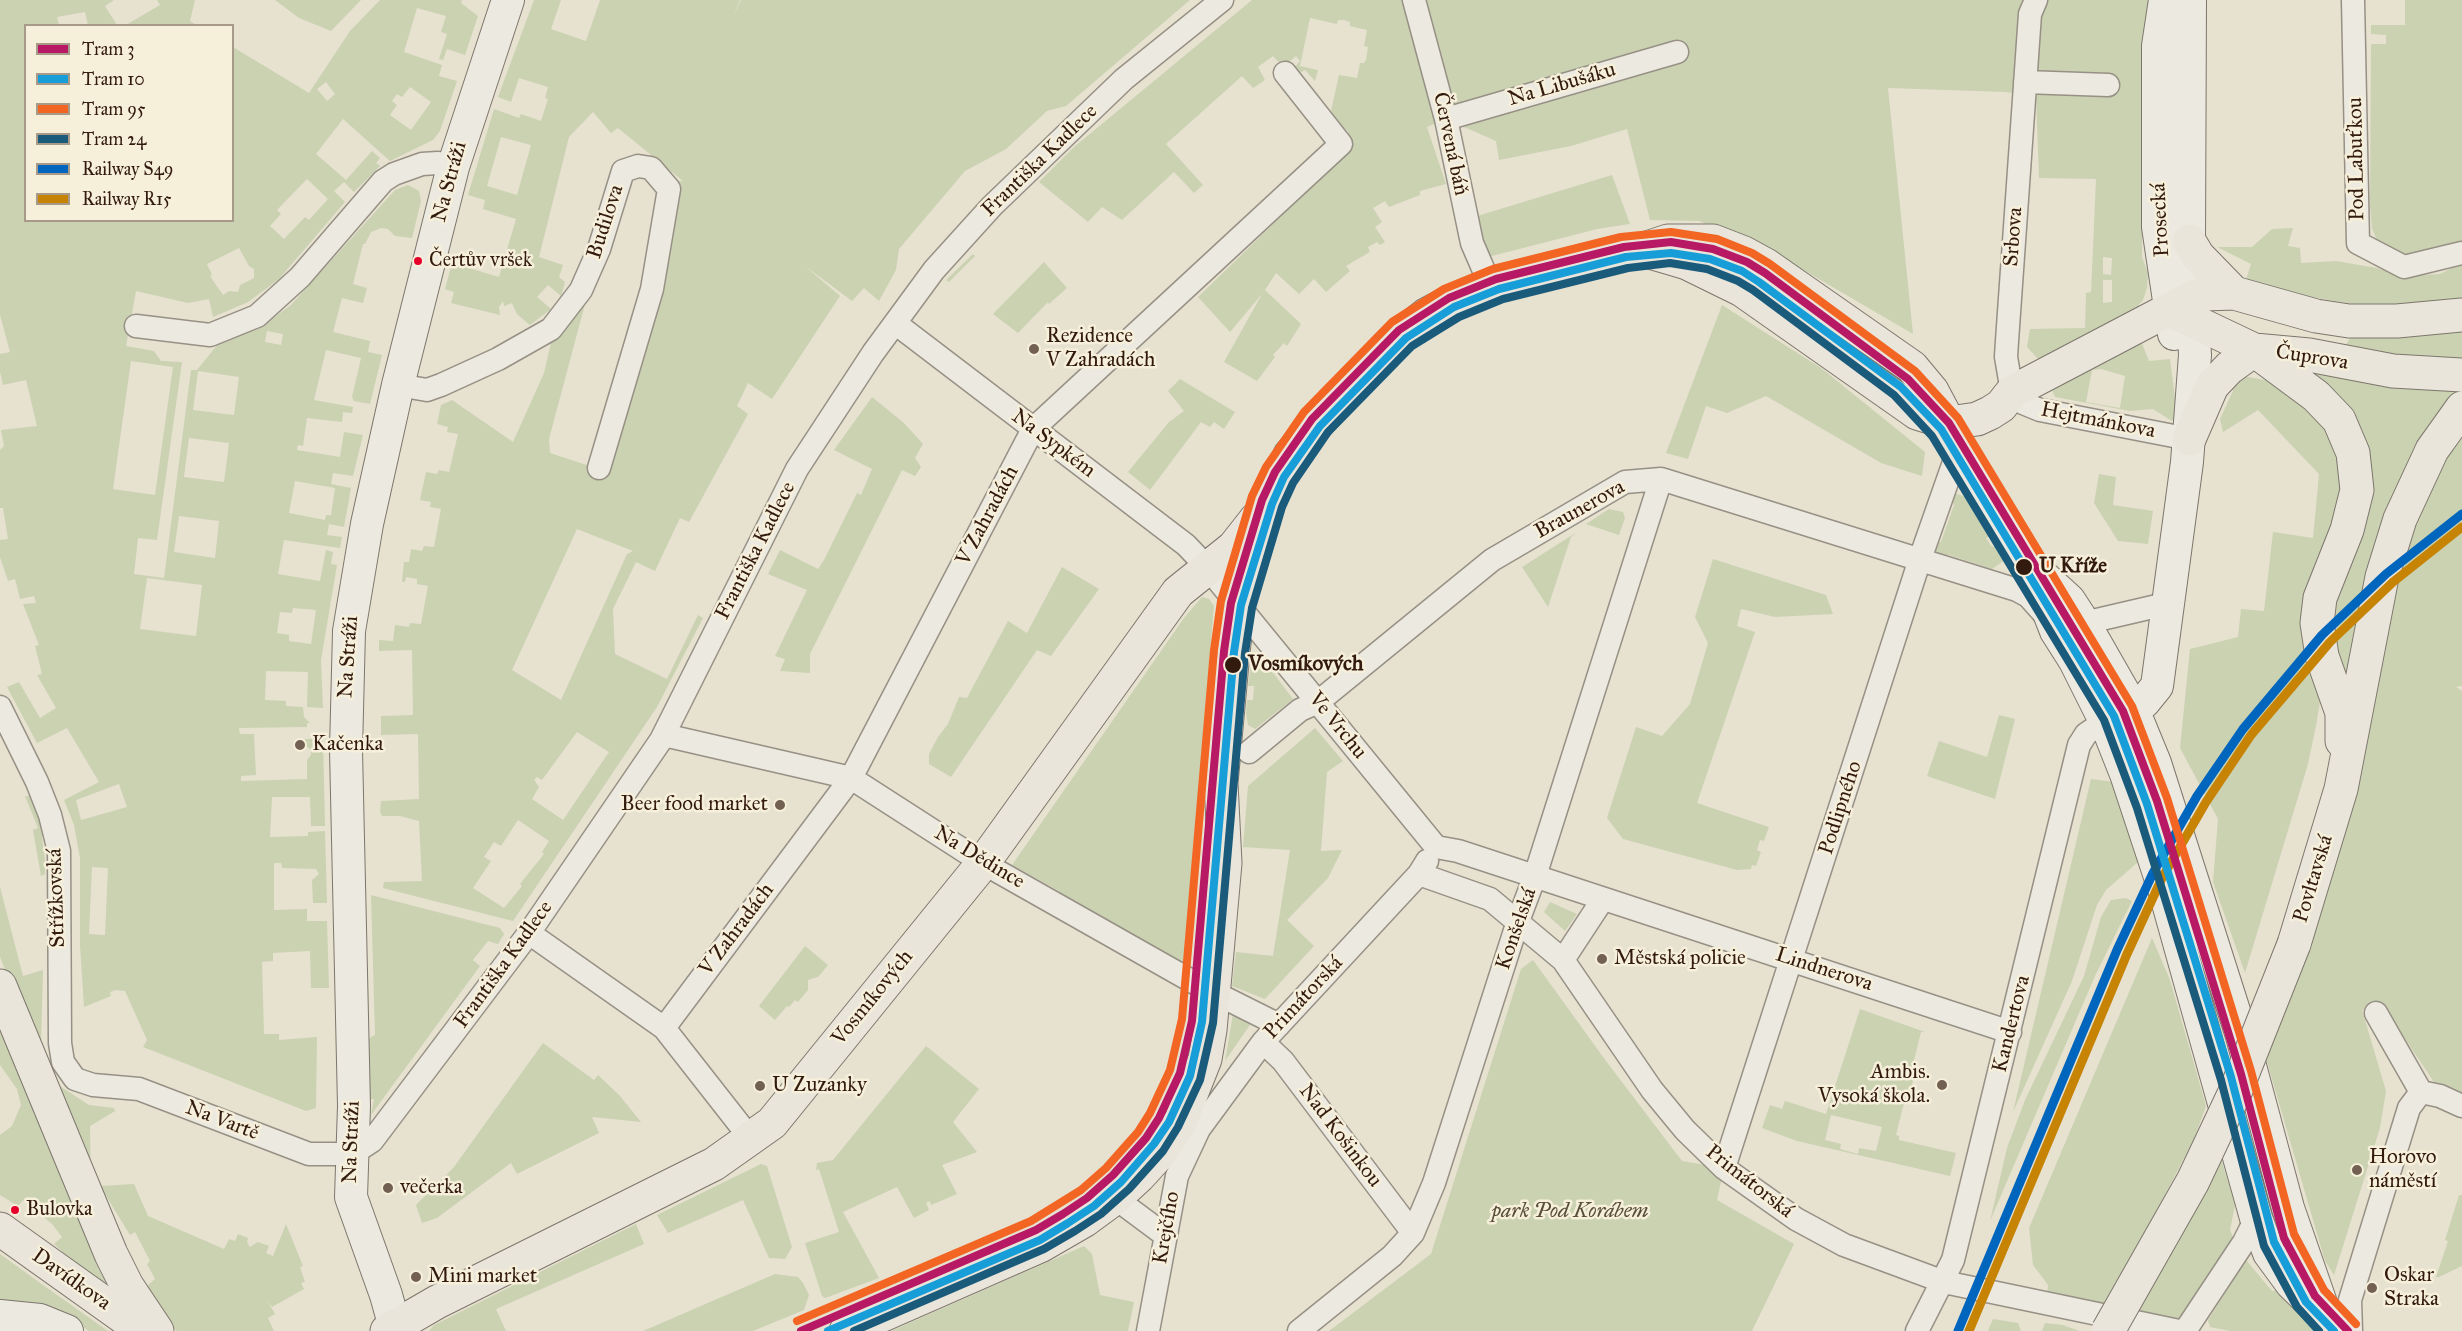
<!DOCTYPE html>
<meta charset="utf-8">
<style>
body{margin:0}
#map{position:relative;width:2462px;height:1331px;overflow:hidden;background:#e7e1d0;font-family:"IM FELL Great Primer",serif}
canvas{display:block}
.legend{position:absolute;left:24px;top:24px;width:210px;height:198px;box-sizing:border-box;background:#f6efda;border:2px solid #a89a88;margin:0;padding:8px 10px;list-style:none;font-size:18px;color:#331a0e}
.legend li{display:flex;align-items:center;gap:12px;height:30px}
.legend b{width:30px;border:2px solid #a89a88}
</style>
<div id="map">
<canvas width="2462" height="1331"></canvas>
<ul class="legend">
<li><b style="height:8px;background:#b71965"></b>Tram 3</li>
<li><b style="height:8px;background:#179ed8"></b>Tram 10</li>
<li><b style="height:8px;background:#f26522"></b>Tram 95</li>
<li><b style="height:8px;background:#1a5a7b"></b>Tram 24</li>
<li><b style="height:8px;background:#0065bd"></b>Railway S49</li>
<li><b style="height:8px;background:#c68304"></b>Railway R15</li>
</ul>
</div>
<script>
const context = document.querySelector('canvas').getContext('2d');
context.lineJoin = 'round';
function fill(path, color) { context.fillStyle = color; context.fill(path, 'evenodd'); }
const toPath = rows => new Path2D(rows.map(r => 'M' + r).join(''));
function stroke(path, color, width, dash) { context.strokeStyle = color; context.lineWidth = width; context.lineCap = dash ? 'butt' : 'round'; context.setLineDash(dash || []); context.stroke(path); }
function write(font, color, halo, rows, align = 'center') {
  context.font = font + ' "IM FELL Great Primer",serif'; context.lineWidth = 5; context.setLineDash([]); context.textBaseline = 'middle'; context.strokeStyle = halo; context.fillStyle = color; for (const [text, x, y, turn = 0] of rows) {
    context.save(); context.translate(x, y); context.rotate((+turn || 0) * Math.PI / 180); context.textAlign = isNaN(turn) ? turn : align; if (halo) context.strokeText(text, 0, 0); context.fillText(text, 0, 0); context.restore();
  }
}
fill(toPath([
 [0,0,114,0,105,6,117,25,88,25,85,12,57,17,59,25,26,26,26,220,232,220,233,47,309,93,350,31,380,0,462,0,461,3,478,16,465,55,447,49,443,60,439,59,447,34,441,32,446,16,417,8,404,52,442,65,439,76,457,81,440,131,433,140,390,161,343,119,316,154,346,180,372,151,380,158,376,163,380,166,354,192,344,182,334,191,345,202,279,279,248,302,213,317,209,299,188,303,136,291,126,346,154,351,161,361,182,362,157,540,138,538,134,574,164,578,191,370,197,370,218,344,258,329,291,305,395,190,408,185,419,191,421,201,412,238,395,236,388,229,381,228,371,232,365,244,363,244,353,284,367,288,363,303,342,298,333,332,370,341,368,352,382,355,370,404,354,401,352,397,361,358,326,350,314,400,353,407,352,413,343,412,342,422,307,418,303,446,298,445,297,450,340,457,344,432,363,435,353,476,333,473,331,484,351,488,344,527,329,524,327,535,342,537,340,548,284,540,278,574,320,581,326,550,333,552,331,564,337,565,321,660,323,708,307,707,308,672,266,671,265,700,286,701,286,706,303,707,304,717,310,723,307,723,307,727,239,728,240,734,254,734,256,775,241,776,241,781,307,779,307,760,311,755,311,750,305,745,305,739,323,739,325,826,311,826,310,797,272,797,270,837,308,836,308,832,325,831,327,903,313,903,312,880,319,874,316,869,282,868,281,863,274,863,274,910,307,909,307,921,327,921,329,988,311,988,310,951,273,953,273,961,262,962,264,1034,279,1034,279,1040,317,1037,316,1108,306,1111,143,1047,147,1040,125,991,116,990,110,992,111,996,84,1007,80,945,80,858,74,825,64,800,99,782,67,728,37,743,7,687,19,682,40,718,56,708,37,675,42,674,35,646,39,645,23,604,36,603,34,596,20,599,15,579,8,581,0,557,0,540,8,539,3,508,0,508,0,450,4,446,1,430,37,426,26,380,3,385,0,372,0,354,10,352,0,315],
 [326,82,335,94,327,101,317,89],
 [410,87,431,102,411,130,390,115,397,105,392,101,397,94,402,97],
 [307,179,328,199,309,220,305,217,284,239,270,226,281,214,277,210],
 [239,248,249,266,254,269,254,278,240,285,238,292,229,291,223,295,210,276,212,275,207,264],
 [267,331,283,334,281,345,265,342],
 [131,361,173,367,155,495,113,489],
 [198,371,239,377,234,415,193,410],
 [189,438,229,443,224,482,184,477],
 [295,481,335,488,331,515,326,515,325,520,289,513],
 [179,516,219,521,215,558,174,552],
 [147,578,202,585,196,636,140,629],
 [293,608,316,610,311,644,289,641,289,635,277,633,280,612,292,613],
 [119,784,127,807,81,820,76,800],
 [92,867,108,868,105,935,89,934],
 [157,0,195,0,190,21,196,25,126,25,160,5],
 [275,0,361,0,331,31,299,18],
 [534,0,561,0,551,29,586,41,600,0,740,0,733,16,741,0,1190,0,1066,106,1047,111,1006,149,965,171,899,249,896,270,879,301,864,288,852,301,805,266,840,296,772,399,748,383,737,406,748,414,689,522,680,518,655,571,636,562,613,609,615,654,667,679,698,615,703,618,657,707,513,921,383,888,384,882,422,881,419,821,400,816,382,816,380,811,381,801,419,799,418,734,381,735,381,716,413,715,412,650,379,651,379,640,393,641,395,625,409,627,410,623,421,624,428,586,417,584,417,579,406,577,405,582,402,582,404,562,409,562,411,549,422,551,424,546,434,547,441,509,430,507,431,502,420,500,426,472,437,474,439,470,449,472,458,434,447,432,448,427,437,424,441,405,452,400,513,442,544,373,552,338,585,304,549,439,550,453,608,472,659,295,678,181,683,181,618,128,611,133,593,112,569,137,539,257,563,265,559,277,565,282,561,296,548,285,537,297,551,309,530,325,517,314,512,303,504,306,503,301,499,307,500,315,451,303,454,292,445,289,452,263,499,277,516,219,483,209,485,200,468,195,494,109,519,118,521,114,541,121,548,99,545,98,548,87,519,78,511,102,498,97],
 [501,137,531,145,517,195,487,186],
 [577,529,633,551,627,554,561,700,512,670],
 [577,732,609,752,563,820,532,799,539,787,534,780,537,777,542,780],
 [518,820,549,841,542,852,544,854,520,884,522,886,504,908,473,888,491,861,484,857,494,842,501,846],
 [1252,0,2150,0,2142,62,2142,257,2148,273,2147,288,2143,300,2133,312,2039,360,2027,347,2030,329,2085,328,2086,293,2091,292,2096,179,2039,178,2036,96,2006,92,1888,88,1913,334,1771,251,1699,221,1650,220,1627,129,1571,146,1499,160,1496,141,1446,119,1427,127,1446,184,1420,191,1420,195,1389,207,1385,201,1373,208,1382,222,1375,227,1385,242,1380,245,1377,242,1368,247,1370,252,1346,266,1350,271,1326,292,1314,279,1299,294,1276,273,1265,290,1301,324,1287,346,1284,343,1273,355,1275,357,1257,381,1224,362,1262,294,1230,332,1198,297,1351,149,1348,131,1343,128,1331,111,1339,75,1357,78,1360,63,1364,63,1366,60,1368,47,1364,46,1367,30,1350,26,1350,22,1344,20,1338,20,1337,24,1310,18,1300,66,1318,70,1315,81,1305,70,1298,74,1293,69,1300,61,1296,56,1283,67,1273,56,1258,67,1265,80,1253,88,1242,76,1166,144,1203,185,1194,193,1174,172,1122,220,1102,207,1088,222,1039,182,1074,147],
 [2103,257,2112,258,2111,275,2103,274],
 [2103,280,2112,280,2112,302,2103,303],
 [2405,0,2462,0,2462,241,2413,260,2379,246,2372,228,2370,205,2371,44,2386,44,2386,35,2371,34,2371,25,2405,25],
 [1612,175,1630,224,1597,229,1488,257,1474,217],
 [2293,228,2288,246,2300,248,2301,263,2336,261,2377,268,2400,276,2440,274,2462,263,2462,302,2365,306,2293,294,2246,280,2251,264,2217,247,2252,247,2272,229],
 [973,254,975,256,949,282,946,280],
 [1044,262,1067,288,1049,304,1048,302,1018,333,993,314],
 [1722,305,1821,368,1925,452,1922,476,1881,463,1766,396,1727,413,1706,406,1688,459,1666,453],
 [2462,329,2462,387,2456,393,2345,687,2327,612,2364,491,2286,361,2328,370,2351,337],
 [2141,341,2149,361,2170,359,2177,414,2172,421,2153,409,2130,411,2055,397,2051,388],
 [2101,369,2125,376,2120,408,2086,402,2092,370],
 [2242,376,2265,380,2292,393,2310,410,2332,438,2342,467,2342,506,2302,609,2320,702,2316,726,2308,764,2245,973,2213,882,2218,819,2180,748,2190,649,2238,637,2241,609,2264,611,2273,532,2313,538,2319,474,2258,410,2223,432,2220,419,2233,391,2230,381],
 [1180,379,1235,412,1224,429,1214,422,1210,427,1201,422,1150,490,1128,472,1169,422,1184,411,1168,391],
 [872,397,904,423,923,444,915,458,921,467,915,476,902,470,810,654,810,673,780,671,785,659,775,656,807,590,768,574,780,550,818,569,824,560,857,493,861,495,872,469,834,450],
 [2462,430,2462,686,2456,687,2462,691,2462,1097,2436,1085,2393,1021,2377,1009,2362,1010,2386,1091,2380,1128,2334,1275,2325,1261,2265,1055,2404,551,2432,483],
 [2099,474,2116,477,2113,505,2153,511,2148,544,2118,541,2094,503],
 [1951,492,1966,497,1990,536,1986,538,1992,547,1996,545,2005,560,1992,569,1949,555,1944,560,1935,552,1935,543,1941,542,1954,505,1950,497],
 [1609,509,1623,512,1625,518,1619,535,1586,524],
 [1577,532,1571,537,1548,607,1522,567],
 [1713,559,1826,595,1833,614,1775,617,1741,609,1737,626,1755,632,1697,803,1769,827,1764,841,1760,840,1757,850,1761,852,1756,866,1752,865,1751,869,1737,870,1623,839,1607,818,1636,727,1662,736,1690,704,1708,643,1695,617],
 [1062,567,1099,589,1051,656,1037,650,951,777,929,764,929,754,938,737,948,724,959,697,967,698,1008,621,1027,633],
 [1202,597,1209,599,1214,606,1184,963,1064,898,1059,891,1012,865,1184,618],
 [1255,659,1268,666,1293,699,1255,729,1248,725,1246,713,1247,700,1253,700,1254,686,1248,686,1251,663],
 [1999,715,2015,719,1995,799,1927,776,1939,741,1987,757],
 [1315,728,1343,761,1327,772,1321,851,1342,850,1328,878,1287,920,1314,946,1265,999,1232,986,1236,952,1273,956,1290,850,1243,847,1248,786],
 [2091,779,2114,782,2138,862,2106,890,2097,905,2072,981,2013,1112],
 [25,796,36,796,47,828,42,837,45,861,45,874,41,876,33,830,38,828],
 [0,887,23,976,43,970,41,1043,55,1083,89,1105,114,1108,115,1111,90,1126,91,1186,0,957],
 [371,895,500,928,504,934,498,944,488,941,473,960,480,966,371,1115,374,1099,365,1099,363,1042,375,1035],
 [2126,898,2132,901,2095,976,1990,1221,2007,1148,2025,1100,2084,976,2101,917,2111,900],
 [1550,902,1577,914,1565,931,1544,912],
 [2152,938,2170,980,2206,1106,2194,1139,2141,1241,2103,1304,2047,1294,2048,1285,2033,1265,2029,1228],
 [805,946,828,965,818,977,808,980,808,990,798,1002,795,1000,789,1007,787,1006,775,1020,759,1006],
 [1533,960,1606,1061,1682,1161,1724,1168,1717,1200,1794,1244,1752,1331,1329,1331,1431,1254,1521,969],
 [1860,1009,1925,1032,1921,1032,1911,1073,1915,1074,1909,1095,1906,1095,1896,1135,1899,1136,1899,1140,1956,1153,1950,1176,1797,1141,1762,1128,1770,1105,1782,1109,1785,1101,1826,1114],
 [1831,1115,1882,1127,1876,1151,1859,1148,1858,1154,1840,1149,1841,1144,1825,1140],
 [1233,1014,1252,1022,1225,1061],
 [0,1026,99,1270,112,1291,94,1281,54,1244,62,1237,52,1224,23,1200,18,1206,0,1195,0,1135,12,1126,21,1105,17,1089,0,1065],
 [543,1043,594,1080,598,1075,620,1096,641,1122,592,1117,599,1133,517,1174,511,1163,437,1218,422,1223,416,1205,454,1167],
 [926,1046,979,1089,953,1122,977,1152,942,1165,957,1194,931,1205,930,1201,926,1203,929,1210,914,1218,897,1187,843,1212,879,1278,825,1298,822,1296,805,1243,839,1232,819,1169,816,1170,817,1163,833,1160],
 [2219,1152,2235,1205,2230,1230,2234,1240,2179,1321,2134,1312],
 [761,1164,767,1166,792,1247,785,1259,769,1258,743,1200,668,1233,657,1215],
 [134,1184,148,1216,224,1249,229,1239,235,1241,238,1234,248,1238,247,1242,250,1247,258,1242,269,1246,266,1253,273,1256,286,1224,303,1266,300,1267,305,1282,301,1283,304,1289,272,1307,267,1300,275,1314,268,1318,274,1331,177,1331,167,1321,156,1306,147,1286,155,1279,147,1264,150,1261,135,1232,130,1235,100,1186],
 [2459,1195,2462,1195,2462,1266,2439,1277,2436,1277,2448,1241,2445,1240],
 [636,1224,644,1244,496,1309,506,1331,429,1331,434,1325],
 [1084,1246,1092,1254,1100,1295,1134,1302,1128,1331,891,1331],
 [0,1254,43,1285,108,1331,89,1331,80,1325,0,1306],
 [2246,1260,2272,1291,2283,1289,2323,1331,2230,1331,2210,1327,2208,1320],
 [775,1274,798,1277,803,1283,809,1295,804,1310,753,1331,643,1331],
 [1993,1319,2018,1323,2021,1331,1988,1331],
 [2045,1323,2063,1325,2079,1331,2042,1331]
]), '#cad2b2');
const street = toPath([
 [1414,0,1446,119,1472,243,1491,287],
 [2036,0,2030,14,2007,341,2006,357,2012,392,2023,403,2040,410,2189,439],
 [2353,0,2358,243,2404,267,2462,253],
 [2025,82,2108,85],
 [1446,119,1677,52],
 [895,323,1186,545,1207,567,1436,847],
 [136,326,210,335,257,316,300,277,383,181,394,174,422,164,438,163,453,167],
 [398,385,427,390,441,385,498,359,551,329,581,290,599,249,623,171,638,166,651,168,669,189,652,289,599,468],
 [2084,623,2170,603],
 [0,707,37,782,50,815,59,851,60,1043,63,1062,75,1079,93,1085,139,1089,309,1154,352,1154,372,1141,529,933,661,740,797,469,873,353,934,270,992,206,1124,79,1222,0],
 [664,735,851,778,983,863,1195,983,1279,1025],
 [1249,752,1300,710,1318,702,1492,560,1625,482,1661,479,2017,590,2028,596,2045,615],
 [1436,847,1458,851,2010,1032],
 [1419,874,1490,899,1563,960,1652,1090,1685,1130,1724,1168,1796,1219,1844,1245,1944,1282,2179,1331],
 [529,933,664,1028,751,1139],
 [1563,960,1603,899],
 [2376,1013,2421,1092],
 [664,1028,851,778,1033,429,1341,144,1285,73],
 [1263,1042,1283,1061,1413,1233],
 [2421,1092,2440,1096,2462,1106],
 [1724,1168,1920,559,1959,448],
 [1115,1198,1166,1236],
 [1148,1331,1177,1176,1199,1129,1263,1042,1419,874,1427,861],
 [1299,1331,1392,1256,1413,1233,1434,1183,1518,921,1535,876,1661,479],
 [1917,1331,1953,1260,2079,745,2086,734,2105,721],
 [2185,1331,2244,1242,2256,1218],
 [2351,1331,2350,1300,2409,1108,2421,1092]
]);
const secondary = toPath([
 [2165,0,2158,46,2158,227,2174,334],
 [1959,448,2030,564,2056,631,2075,661,2105,721,2126,774,2164,889,2256,1218,2269,1253,2291,1283,2340,1331],
 [2035,569,2069,600,2084,623,2132,707,2155,763,2242,1036,2288,1208,2323,1309],
 [2114,716,2144,702,2157,686,2187,462,2195,355,2189,241,2190,0],
 [0,1316,40,1320,67,1331],
 [396,1331,386,1295,351,1197,354,1106,346,750,349,631,367,524,398,385,453,167,508,0]
]);
const primary = toPath([
 [2189,241,2198,256,2234,293],
 [1643,250,1687,263,1742,290,1917,413,1949,423,1977,419,1990,413,2001,406,2012,392,2193,297,2205,294,2234,293,2316,316,2349,321,2397,321,2462,315],
 [2170,310,2254,350,2309,355,2393,371,2462,375],
 [2254,350,2316,396,2339,420,2353,453,2357,490,2347,530,2320,598,2317,623,2322,656,2342,713,2342,741],
 [2189,439,2212,386,2229,368,2254,350],
 [2294,944,2341,789,2382,577,2400,519,2432,450,2462,408],
 [0,1229,143,1331],
 [387,1331,437,1302,714,1164,772,1123,983,863,1178,592,1234,547,1256,519],
 [846,1331,1040,1246,1085,1220,1115,1198,1139,1176,1161,1152,1181,1120,1205,1059,1210,1030,1225,863,1221,783,1233,652,1240,593,1263,511,1290,455,1351,385,1402,334,1426,315,1452,301,1513,280,1641,250,1668,241,1713,241,1744,253,1766,265,1912,367,1932,391,1949,423,1959,448]
]);
const highway = toPath([
 [0,986,111,1254,127,1286,157,1331]
]);
stroke(street, '#979085', 25);
stroke(secondary, '#7d766c', 34);
stroke(primary, '#7d766c', 35);
stroke(highway, '#7d766c', 35);
stroke(street, '#ece9e0', 22);
stroke(secondary, '#ece9e0', 32);
stroke(primary, '#e9e5db', 33);
stroke(highway, '#e9e5db', 33);
const primaryBridge = toPath([
 [2108,1331,2193,1181,2236,1090,2294,944]
]);
stroke(primaryBridge, '#7d766c', 35, []);
stroke(primaryBridge, '#e9e5db', 33);
stroke(toPath([
 [1958,1331,2117,950,2153,873,2197,796,2243,729,2322,635,2386,574,2462,514]
]), '#0065bd', 9);
stroke(toPath([
 [1969,1331,2127,954,2162,878,2206,802,2251,735,2330,642,2393,582,2462,527]
]), '#c68304', 9);
stroke(toPath([
 [801,1331,1036,1230,1063,1214,1087,1198,1113,1175,1146,1138,1159,1118,1180,1073,1192,1021,1224,651,1231,603,1262,500,1275,472,1312,419,1399,330,1449,298,1496,279,1624,247,1671,242,1713,249,1747,262,1765,273,1908,379,1949,423,2123,711,2157,801,2241,1074,2284,1238,2315,1296,2348,1331]
]), '#b71965', 8);
stroke(toPath([
 [828,1331,1040,1240,1068,1223,1094,1206,1121,1182,1154,1144,1169,1122,1190,1076,1202,1022,1234,652,1241,605,1272,504,1284,477,1320,426,1406,338,1454,307,1499,289,1626,257,1671,253,1710,259,1742,271,1759,282,1901,387,1941,429,2114,716,2147,804,2231,1077,2274,1242,2306,1302,2334,1331]
]), '#179ed8', 8);
stroke(toPath([
 [797,1321,1031,1221,1081,1190,1106,1168,1138,1132,1150,1113,1170,1070,1182,1019,1214,650,1221,601,1252,496,1266,467,1304,412,1392,322,1444,289,1493,269,1621,237,1671,232,1717,239,1752,253,1770,264,1915,371,1958,418,2132,706,2167,798,2251,1071,2294,1234,2324,1290,2356,1324]
]), '#f26522', 8);
stroke(toPath([
 [854,1331,1044,1249,1075,1231,1101,1214,1129,1189,1163,1151,1178,1127,1200,1080,1213,1023,1245,653,1252,608,1282,507,1293,483,1328,432,1412,346,1459,317,1503,299,1628,268,1670,263,1707,269,1738,281,1753,290,1894,395,1932,436,2104,720,2137,808,2221,1080,2264,1246,2297,1307,2319,1331]
]), '#1a5a7b', 8);
for (const [x, y, r, color] of [
 [418,261,5,"#e4002b"],
 [1034,349,6,"#726052"],
 [2024,567,9,"#331a0e"],
 [1233,665,9,"#331a0e"],
 [300,745,6,"#726052"],
 [780,805,6,"#726052"],
 [1602,959,6,"#726052"],
 [1942,1085,6,"#726052"],
 [760,1086,6,"#726052"],
 [2357,1170,6,"#726052"],
 [388,1188,6,"#726052"],
 [15,1210,5,"#e4002b"],
 [416,1277,6,"#726052"],
 [2372,1288,6,"#726052"]
]) { const dot = new Path2D(); dot.arc(x, y, r, 0, 2 * Math.PI); context.fillStyle = color; context.fill(dot); stroke(dot, '#f6efda', 2); }
write('20px', '#331a0e', '#f6efda', [
 ["Čertův vršek",429,261],
 ["Bulovka",26,1210]
], 'left');
write('21px', '#331a0e', '#f6efda', [
 ["Na Libušáku",1562,85,-16],
 ["Červená báň",1450,144,78],
 ["Pod Labuťkou",2357,159,-91],
 ["Františka Kadlece",1040,161,-44],
 ["Na Stráži",450,182,-75],
 ["Prosecká",2161,220,-93],
 ["Budilova",606,222,-72],
 ["Srbova",2014,237,-86],
 ["Čuprova",2312,358,9],
 ["Hejtmánkova",2098,421,11],
 ["Na Sypkém",1053,444,37],
 ["Braunerova",1580,510,-29],
 ["V Zahradách",988,516,-62],
 ["Františka Kadlece",756,551,-63],
 ["Na Stráži",349,657,-86],
 ["Ve Vrchu",1337,726,51],
 ["Podlipného",1841,808,-72],
 ["Na Dědince",979,858,31],
 ["Povltavská",2314,879,-73],
 ["Střížkovská",57,898,-92],
 ["Konšelská",1517,929,-71],
 ["V Zahradách",737,930,-53],
 ["Františka Kadlece",504,965,-54],
 ["Lindnerova",1824,970,18],
 ["Vosmíkových",873,998,-51],
 ["Primátorská",1304,998,-47],
 ["Kandertova",2012,1024,-76],
 ["Na Vartě",222,1121,21],
 ["Nad Košinkou",1340,1136,53],
 ["Na Stráži",352,1142,-88],
 ["Primátorská",1749,1182,38],
 ["Krejčího",1167,1228,-80],
 ["Davídkova",71,1280,35]
]);
write('21px', '#331a0e', '#f6efda', [
 ["Rezidence",1046,337],
 ["V Zahradách",1046,361],
 ["Kačenka",312,745],
 ["Beer food market",768,805,"right"],
 ["Městská policie",1614,959],
 ["Ambis.",1930,1073,"right"],
 ["Vysoká škola.",1930,1097,"right"],
 ["U Zuzanky",772,1086],
 ["Horovo",2369,1158],
 ["náměstí",2369,1182],
 ["večerka",400,1188],
 ["Oskar",2384,1276],
 ["Straka",2384,1300],
 ["Mini market",428,1277]
], 'left');
write('bold 21px', '#331a0e', '#f6efda', [
 ["U Kříže",2039,567],
 ["Vosmíkových",1248,665]
], 'left');
write('italic 21px', '#594e38', '#f6efda', [
 ["park Pod Korábem",1570,1212]
]);
</script>
